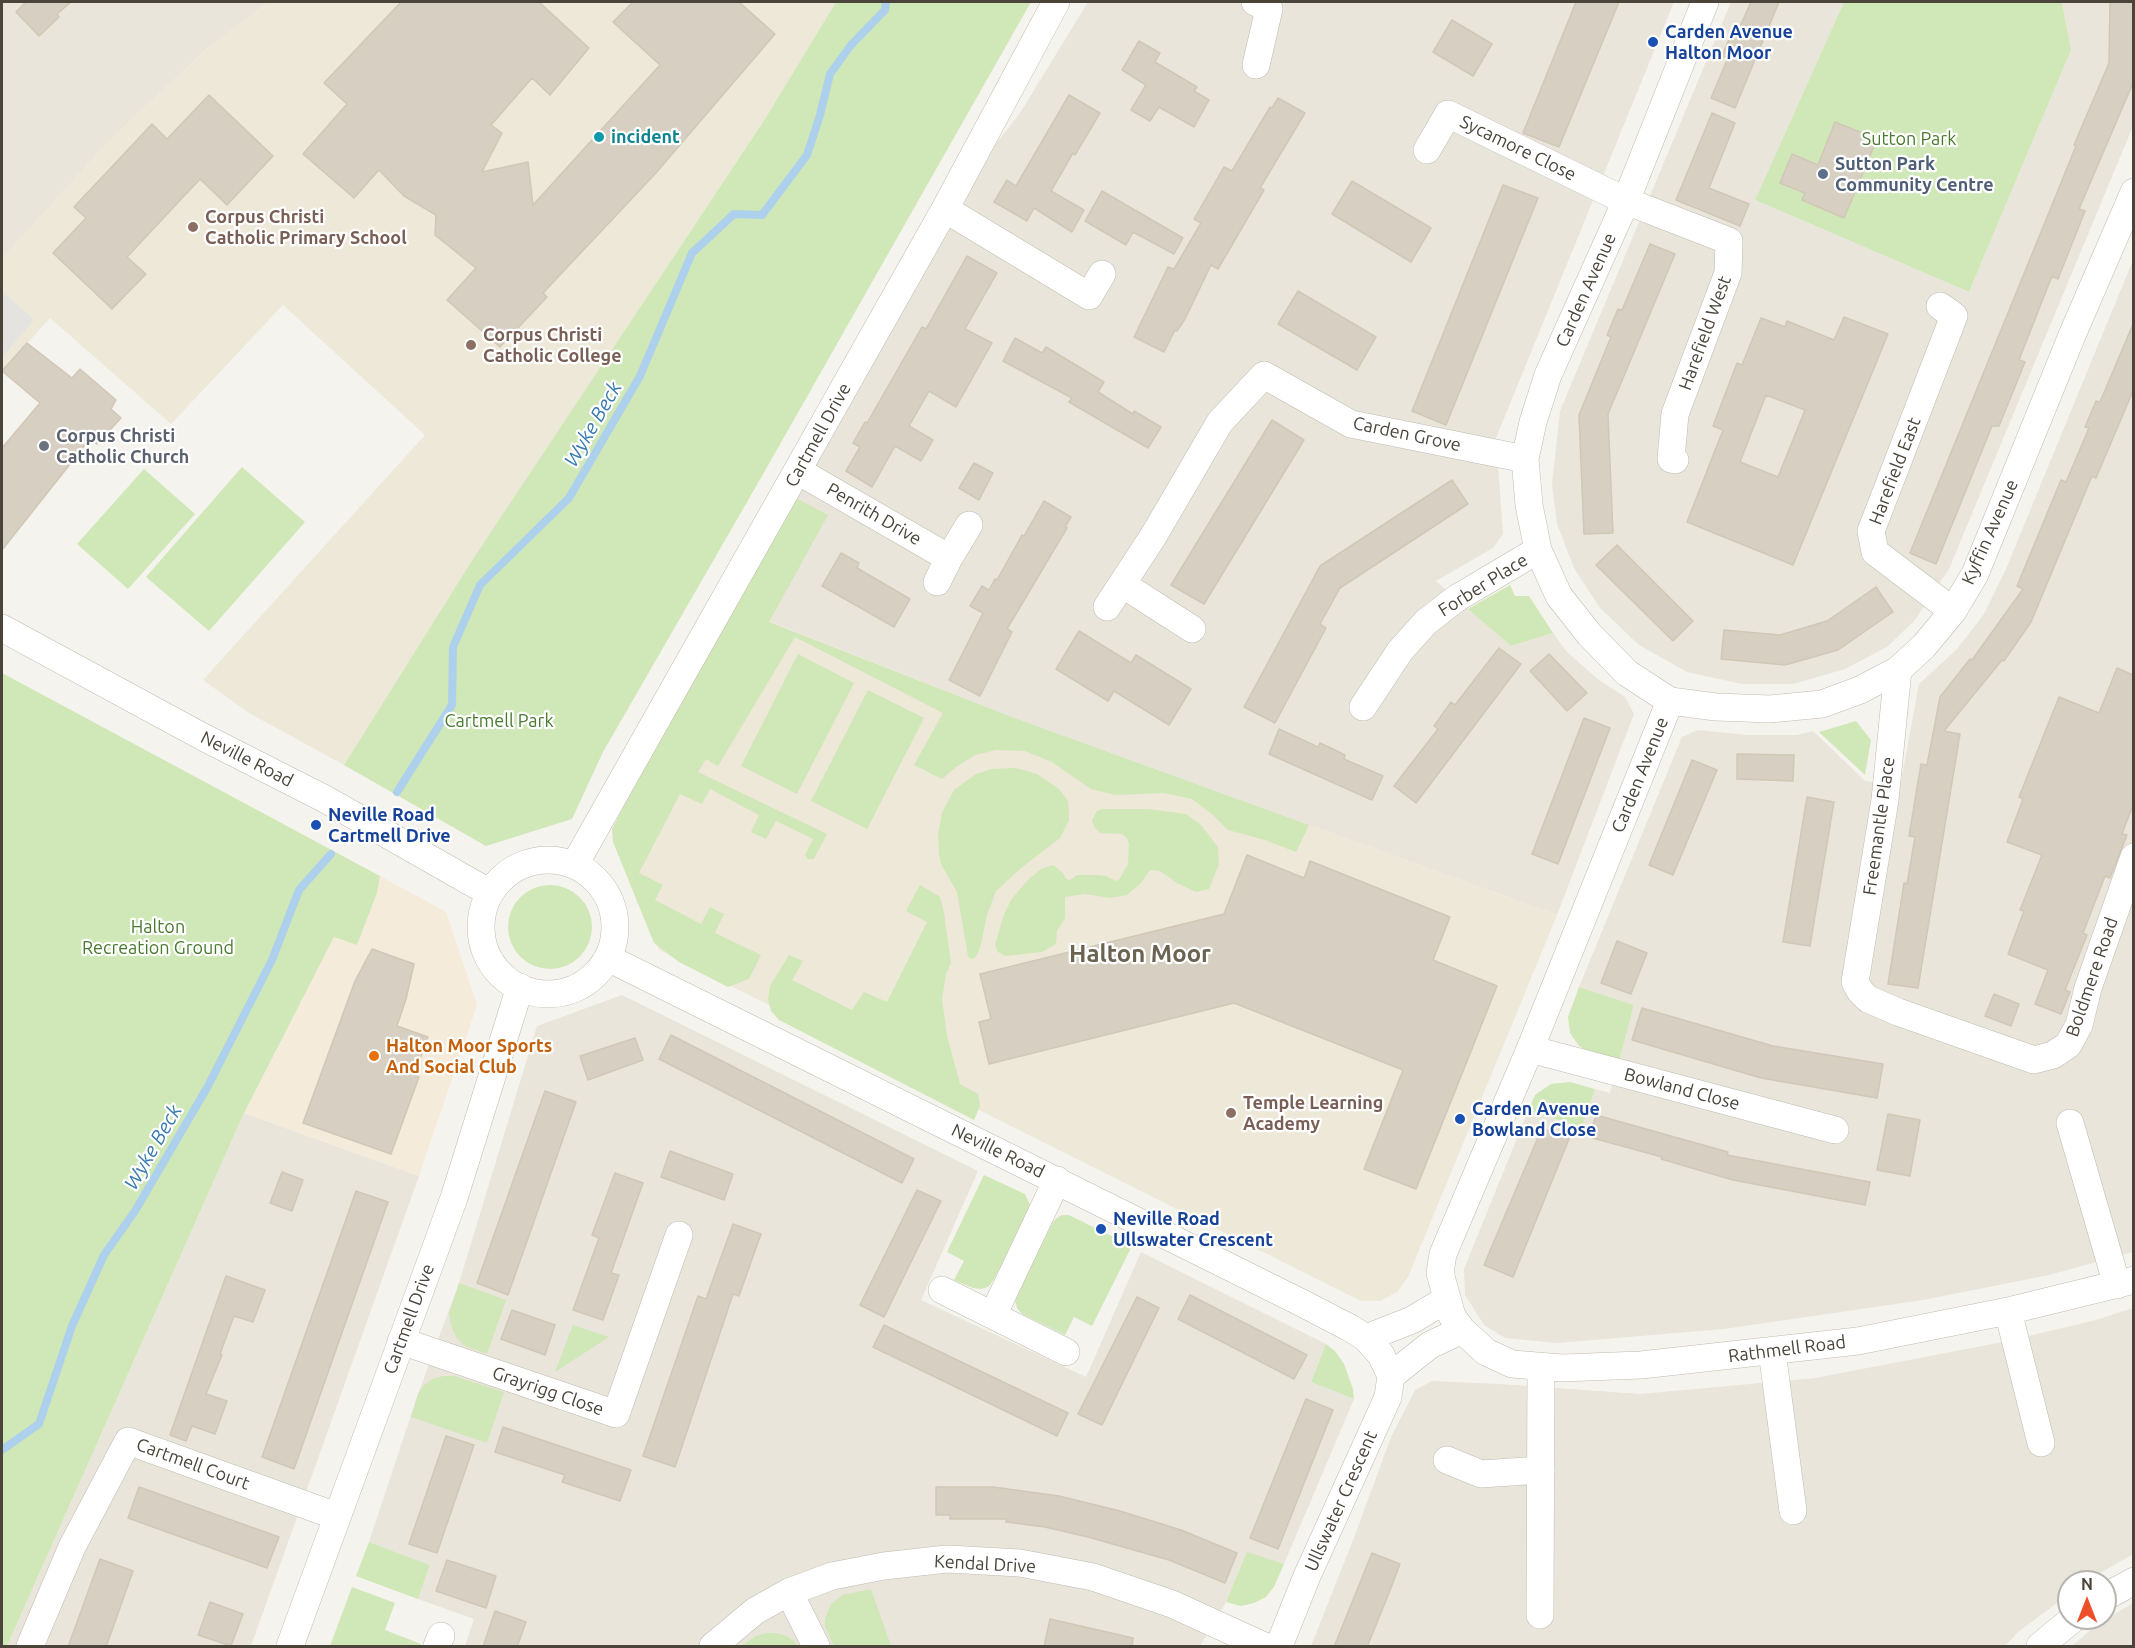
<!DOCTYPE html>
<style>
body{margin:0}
#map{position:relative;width:2135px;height:1648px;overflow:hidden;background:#f5f3ed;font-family:Ubuntu,sans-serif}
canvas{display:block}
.frame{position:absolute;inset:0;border:3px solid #4a443a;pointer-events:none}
.north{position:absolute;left:2057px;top:1570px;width:60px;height:60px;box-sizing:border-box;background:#fff;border:2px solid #b7b4b0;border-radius:50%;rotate:0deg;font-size:16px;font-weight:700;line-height:24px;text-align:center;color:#4a443a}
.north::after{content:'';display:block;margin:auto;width:21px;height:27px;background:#ee4f2b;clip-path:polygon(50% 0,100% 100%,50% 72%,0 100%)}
</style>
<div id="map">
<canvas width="2135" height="1648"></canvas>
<div class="frame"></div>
<div class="north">N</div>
</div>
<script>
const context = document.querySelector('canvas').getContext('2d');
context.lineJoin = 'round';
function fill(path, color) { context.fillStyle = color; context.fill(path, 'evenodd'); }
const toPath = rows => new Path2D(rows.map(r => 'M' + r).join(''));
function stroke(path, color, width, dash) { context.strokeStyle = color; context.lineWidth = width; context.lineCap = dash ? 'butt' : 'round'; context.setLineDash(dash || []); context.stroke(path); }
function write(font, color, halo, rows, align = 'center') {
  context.font = font + ' Ubuntu,sans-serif'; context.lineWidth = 4.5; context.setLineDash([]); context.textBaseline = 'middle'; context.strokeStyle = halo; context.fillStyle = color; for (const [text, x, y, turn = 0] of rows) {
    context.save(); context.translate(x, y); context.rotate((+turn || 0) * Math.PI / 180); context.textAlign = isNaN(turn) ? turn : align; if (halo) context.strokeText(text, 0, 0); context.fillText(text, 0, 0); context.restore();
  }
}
fill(toPath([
 [2,2,269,2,208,48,112,138,2,259],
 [1088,2,1674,2,1496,438,1503,534,1493,548,1436,581,1511,646,1553,633,1567,652,1599,680,1625,697,1634,714,1557,915,1012,717,733,607,945,209,1020,113],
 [1731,2,1844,2,1755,200,1969,292,2071,50,2062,2,2133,2,2133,126,1949,569,1915,620,1887,647,1845,669,1793,684,1742,684,1687,672,1639,645,1600,608,1574,568,1557,524,1552,484,1560,411],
 [2133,260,2133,1252,2049,1275,1923,1300,1724,1329,1557,1343,1505,1338,1484,1325,1465,1295,1464,1269,1528,1111,1582,1127,1595,1089,1610,1093,1634,1005,1579,987,1682,737,1698,730,1748,735,1797,735,1813,731,1865,781,1900,787,1919,684,1957,649,1984,614,2006,569],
 [622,995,978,1171,921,1300,1086,1377,1141,1252,1326,1344,1311,1382,1354,1399,1284,1564,1247,1553,1226,1602,1200,1646,465,1646,474,1619,418,1599,430,1565,369,1542,418,1394,459,1283,537,1026],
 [244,1113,419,1176,251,1646,7,1646],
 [2133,1308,2133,1554,2085,1582,2069,1582,2069,1594,2018,1632,2005,1646,1311,1646,1355,1535,1391,1437,1415,1390,1432,1381,1500,1384,1640,1394,1815,1378,2003,1342,2096,1320],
 [2133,1603,2133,1646,2072,1646,2095,1626]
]), '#e9e5db');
fill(toPath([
 [380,876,446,912,477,1005,419,1176,244,1113,334,937,357,945,377,893]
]), '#f5ebda');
fill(toPath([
 [269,2,836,2,765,119,471,562,344,765,249,713,203,680,425,435,283,305,171,424,50,318,2,371,2,259,112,138,208,48],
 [733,607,1012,717,1557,915,1408,1277,1397,1292,1380,1301,1361,1301,659,950,612,829]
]), '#ede8d8');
fill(toPath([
 [836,2,1031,2,762,476,603,752,572,819,486,846,344,765,471,562,765,119],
 [1844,2,2062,2,2071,50,1969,292,1755,200],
 [242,467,305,522,209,631,146,577],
 [144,469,195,514,128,589,77,544],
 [798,499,828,515,769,622,1012,717,1309,825,1296,852,1265,840,1228,830,1212,814,1192,799,1164,793,1115,795,1091,789,1052,762,1025,751,996,750,975,755,956,767,942,779,914,765,943,713,795,637,718,766,706,759,698,772,827,834,814,859,808,859,805,855,813,839,776,821,766,839,751,832,759,815,710,789,702,804,680,794,639,873,663,885,655,900,701,924,710,907,724,914,715,933,761,955,749,979,728,987,679,962,654,943,613,842,612,829,729,606],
 [1510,585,1515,596,1529,596,1553,633,1511,646,1468,609],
 [798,654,854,683,797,794,741,766],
 [2,673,380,876,377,893,357,945,334,937,244,1113,7,1646,2,1646],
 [868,690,924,718,867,829,811,801],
 [1856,721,1871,740,1865,775,1819,732],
 [1016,768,1037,774,1059,789,1068,801,1069,820,1060,838,1021,868,996,891,987,915,980,948,975,958,971,959,968,956,957,892,941,864,939,854,938,834,942,813,954,790,976,774,992,769],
 [1102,809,1148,809,1186,814,1201,825,1218,847,1219,864,1209,889,1196,892,1177,883,1160,871,1150,870,1140,884,1127,895,1110,898,1085,894,1065,897,1065,918,1057,931,1056,944,1042,952,1006,956,998,952,995,945,1003,917,1011,900,1028,880,1041,869,1053,865,1063,873,1066,879,1070,880,1077,875,1096,875,1106,876,1116,881,1119,880,1128,864,1129,843,1127,838,1122,834,1100,833,1095,828,1092,821,1097,811],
 [920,885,940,897,944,913,951,963,946,974,942,999,947,1036,960,1084,978,1094,980,1106,974,1120,779,1020,771,1011,768,999,770,986,789,955,803,961,792,980,852,1010,864,992,887,1002,927,922,906,911],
 '508 927a42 42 0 1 1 84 0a42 42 0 1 1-84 0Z',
 [1579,987,1634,1005,1619,1061,1591,1054,1579,1046,1570,1033,1568,1017],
 [1570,1082,1595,1089,1582,1127,1528,1111,1535,1095,1551,1084],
 [984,1175,1025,1194,1030,1205,1029,1212,993,1281,988,1287,981,1289,973,1288,954,1280,964,1261,947,1252],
 [1062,1215,1069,1215,1132,1246,1092,1326,1074,1317,1065,1335,1022,1314,1017,1308,1015,1300,1017,1293,1053,1222,1057,1218],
 [459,1283,506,1300,487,1354,465,1346,456,1337,451,1325,449,1313],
 [573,1325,609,1337,555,1372],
 [1326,1344,1335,1351,1344,1364,1353,1389,1354,1399,1311,1382],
 [443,1376,454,1376,504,1392,487,1443,411,1417,418,1394,424,1385,433,1379],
 [369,1542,430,1565,418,1599,356,1576],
 [1247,1552,1284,1564,1274,1587,1266,1597,1254,1603,1241,1606,1226,1602],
 [352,1587,395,1603,385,1630,421,1644,420,1646,330,1646],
 [871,1589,891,1646,834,1646,825,1627,825,1619,831,1604,843,1595],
 [766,1633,777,1633,787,1636,795,1642,797,1646,741,1646,756,1636]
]), '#d0e7b8');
fill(toPath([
 [2,291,34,320,2,357]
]), '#e5e3e0');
stroke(toPath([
 [397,792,452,705,453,647,480,585,569,498,640,376,692,253,734,214,762,215,807,155,820,115,830,74,851,45,885,10,886,2],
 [2,1450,39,1424,72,1326,104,1255,135,1211,208,1086,272,960,299,890,331,854]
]), '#add1ed', 8);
const building = toPath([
 [26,2,71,2,57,14,59,17,39,36,16,12,26,2],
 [401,2,539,2,589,48,550,95,532,78,491,125,502,133,482,172,528,162,533,205,660,65,613,22,633,2,739,2,775,34,655,174,543,293,547,297,500,347,447,300,476,268,435,235,436,215,404,196,379,170,354,198,303,154,347,104,324,83,401,2],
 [1576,2,1619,2,1559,147,1523,133,1576,2],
 [1751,2,1779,2,1735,108,1711,98,1728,58,1722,56,1733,30,1738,31,1751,2],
 [2110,2,2133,2,2133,83,2079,209,2085,211,2058,279,2052,276,2019,360,2025,362,1999,426,1992,426,1936,564,1910,553,2050,210,2076,146,2074,145,2109,63,2110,2],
 [1452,20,1492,44,1473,76,1433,52,1452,20],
 [1139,41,1160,53,1155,62,1197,87,1194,91,1209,100,1194,127,1159,107,1150,121,1131,110,1146,85,1122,70,1139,41],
 [209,95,273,156,227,205,200,179,127,257,146,274,112,309,53,253,86,218,74,207,152,124,167,139,209,95],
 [1069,95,1100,113,1075,155,1073,153,1051,191,1084,210,1072,232,1034,208,1027,221,994,202,1007,180,1016,186,1069,95],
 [1278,98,1305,113,1260,188,1264,190,1218,269,1211,265,1185,319,1177,331,1175,330,1164,352,1134,337,1168,267,1174,269,1201,223,1194,219,1224,167,1232,171,1270,107,1272,108,1278,98],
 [1712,113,1735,123,1709,188,1749,204,1740,226,1676,200,1712,113],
 [1835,122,1877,139,1844,218,1802,200,1805,193,1780,183,1792,154,1818,165,1835,122],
 [1352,181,1431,228,1411,262,1332,214,1352,181],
 [1503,185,1538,198,1446,425,1412,411,1503,185],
 [1102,191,1183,238,1174,254,1133,232,1126,245,1085,221,1102,191],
 [1650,244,1675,254,1608,414,1613,533,1584,534,1579,415,1611,337,1607,335,1618,309,1622,310,1650,244],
 [967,256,997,273,965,329,992,343,956,407,929,391,909,426,933,440,921,461,895,446,872,487,846,471,860,447,853,443,865,422,867,423,922,327,926,329,967,256],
 [1298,291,1376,337,1357,370,1278,324,1298,291],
 [1844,317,1888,334,1793,565,1687,522,1723,430,1713,426,1737,363,1742,365,1761,318,1785,327,1787,321,1834,340,1844,317],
 [1766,395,1805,410,1778,477,1740,462,1766,395],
 [2133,324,2133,391,2096,478,2092,476,2031,622,2004,661,2002,660,1944,731,1960,734,1918,988,1888,984,1904,883,1907,884,1915,837,1909,836,1921,764,1927,765,1940,697,1970,659,1972,660,2023,589,2017,586,2061,480,2066,482,2089,428,2085,427,2096,401,2100,402,2133,324],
 [1015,338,1042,353,1046,347,1104,382,1098,392,1133,414,1134,411,1161,427,1148,448,1069,402,1072,398,1003,361,1015,338],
 [27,343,72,378,80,369,116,400,111,409,121,418,97,444,90,439,2,550,2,448,40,403,2,371,27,343],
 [1272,420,1304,440,1204,604,1171,585,1272,420],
 [974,463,993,473,979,500,959,488,974,463],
 [1452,480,1468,504,1340,588,1320,624,1326,628,1275,723,1244,707,1320,566,1452,480],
 [1044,501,1071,517,1065,527,1067,528,1007,629,1012,632,980,696,949,680,983,613,970,606,982,586,989,590,995,579,997,580,1022,535,1024,536,1044,501],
 [1617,545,1693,621,1673,641,1596,565,1617,545],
 [841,553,859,563,857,568,910,599,894,627,822,586,841,553],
 [1876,587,1893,612,1838,650,1785,665,1721,659,1724,630,1780,635,1827,621,1876,587],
 [1079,631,1131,663,1136,655,1191,689,1169,725,1114,691,1108,701,1056,669,1079,631],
 [1499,648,1521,664,1416,803,1394,786,1438,729,1434,726,1451,702,1455,705,1499,648],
 [1549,654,1587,693,1567,711,1530,671,1549,654],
 [2117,668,2133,675,2133,805,2122,834,2127,835,2110,878,2105,876,2083,933,2087,935,2065,990,2070,992,2061,1014,2035,1004,2048,970,2008,954,2024,911,2020,910,2042,855,2007,842,2023,799,2019,797,2059,697,2099,713,2117,668],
 [1584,718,1610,728,1558,864,1532,854,1584,718],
 [1279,729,1318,747,1320,743,1333,749,1345,755,1344,759,1383,776,1372,800,1269,754,1279,729],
 [1737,754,1794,755,1793,781,1737,779,1737,754],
 [1692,760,1717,770,1673,875,1649,865,1692,760],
 [1807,797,1834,802,1810,946,1783,942,1807,797],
 [1247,855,1304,878,1310,861,1450,917,1433,960,1497,986,1416,1189,1364,1169,1403,1070,1234,1003,989,1064,979,1022,991,1019,980,974,1224,914,1247,855],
 [1617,941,1647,953,1631,994,1601,983,1617,941],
 [372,949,414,964,406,999,397,1026,428,1037,414,1075,419,1077,391,1154,303,1123,355,981,372,949],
 [1994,994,2019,1004,2011,1026,1985,1016,1994,994],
 [1642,1008,1773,1046,1883,1064,1877,1098,1761,1078,1632,1040,1642,1008],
 [671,1035,914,1159,902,1183,659,1059,671,1035],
 [635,1038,643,1060,588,1080,580,1056,635,1038],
 [545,1091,576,1102,508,1295,477,1283,545,1091],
 [1888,1114,1920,1120,1910,1176,1877,1170,1888,1114],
 [1596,1115,1728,1152,1727,1155,1870,1182,1865,1205,1733,1180,1661,1159,1662,1157,1589,1137,1596,1115],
 [1542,1128,1569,1139,1513,1277,1484,1265,1542,1128],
 [670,1151,733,1174,724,1200,661,1177,670,1151],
 [282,1172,303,1180,292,1211,270,1203,282,1172],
 [615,1173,643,1183,611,1273,619,1275,603,1320,573,1310,599,1238,592,1235,615,1173],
 [917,1190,941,1201,884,1317,860,1305,917,1190],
 [356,1191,388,1202,294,1469,262,1457,356,1191],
 [733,1224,761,1234,739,1296,733,1294,675,1467,643,1456,698,1296,706,1299,733,1224],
 [226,1276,265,1290,253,1322,234,1316,220,1354,222,1355,206,1394,227,1401,215,1434,192,1426,186,1441,170,1435,226,1276],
 [1190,1295,1307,1355,1294,1379,1178,1319,1190,1295],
 [1137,1297,1159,1308,1102,1425,1078,1414,1137,1297],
 [512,1310,555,1325,545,1355,501,1339,512,1310],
 [884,1325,1068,1413,1057,1436,873,1347,884,1325],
 [1306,1399,1333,1410,1278,1549,1250,1538,1306,1399],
 [503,1427,631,1470,620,1501,562,1482,565,1475,495,1452,503,1427],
 [446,1436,474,1445,437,1553,409,1544,446,1436],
 [139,1487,279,1537,267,1568,128,1518,139,1487],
 [936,1487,993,1487,1059,1496,1120,1511,1181,1530,1237,1553,1225,1583,1169,1560,1088,1537,1045,1527,1006,1522,1006,1519,950,1519,950,1515,936,1515,936,1487],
 [1372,1553,1400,1564,1389,1593,1367,1647,1334,1647,1372,1553],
 [100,1559,133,1571,121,1605,106,1647,68,1647,100,1559],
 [447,1560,496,1576,486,1608,436,1591,447,1560],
 [210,1602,243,1614,231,1646,198,1635,210,1602],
 [495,1611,526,1622,517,1647,483,1647,495,1611],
 [1050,1619,1133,1638,1132,1647,1044,1647,1050,1619]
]);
fill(building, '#d7cfc2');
stroke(building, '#d1c7b6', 1.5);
const minor = toPath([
 [1255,2,1269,9,1256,65],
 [1705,2,1626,201,1548,375,1533,422,1525,459,1529,505,1538,550,1559,596,1589,634,1627,673,1670,701,1530,1049,1443,1254,1440,1273,1452,1316,1462,1330,1486,1352,1512,1364,1562,1368,1641,1365,1858,1341,2008,1311,2134,1280],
 [1427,150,1448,114,1626,201,1729,241,1728,273,1675,414,1671,459,1675,460],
 [945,209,1089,296,1102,274],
 [1940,306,1954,316,1871,531,1875,552,1953,611],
 [798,471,949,558,969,525],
 [937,582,949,558],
 [1122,584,1192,629],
 [1107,607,1154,535,1220,422,1264,375,1351,424,1525,459],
 [2,628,203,737,325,799,490,893],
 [1898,670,1885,800,1855,982,1860,991,1868,999,1898,1012,2034,1060,2053,1055,2068,1045,2079,1025,2088,988,2134,857],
 [1670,701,1716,707,1770,709,1822,704,1860,690,1898,670,1924,646,1953,611,1975,574,2073,333,2134,192],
 [1363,707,1400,651,1426,622,1457,598,1538,550],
 '481 927a67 67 0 1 1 134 0a67 67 0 1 1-134 0Z',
 [575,864,945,209,1056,2],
 [608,958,1302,1303,1350,1328,1366,1338,1381,1355,1391,1376,1388,1397,1307,1576,1279,1646],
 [1530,1049,1835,1130],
 [2070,1123,2117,1285],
 [942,1290,1066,1352],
 [2008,1311,2041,1443],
 [993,1315,1057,1180],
 [1366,1338,1412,1320,1447,1299],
 [401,1341,616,1414,679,1235],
 [1772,1351,1793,1511],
 [1391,1376,1430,1345,1462,1330],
 [1447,1460,1481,1474,1541,1470],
 [789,1592,816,1646],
 [2105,1597,2134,1581],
 [1540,1615,1541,1367],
 [30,1646,72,1547,128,1441,336,1516],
 [290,1646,454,1198,520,987],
 [437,1646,441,1636],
 [713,1646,755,1611,789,1592,832,1576,884,1566,947,1559,1020,1563,1093,1577,1172,1604,1264,1646],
 [2040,1646,2074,1618]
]);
stroke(minor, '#c1bbaf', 28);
stroke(minor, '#fff', 27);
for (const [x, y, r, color] of [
 [1653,42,6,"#1a4fb4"],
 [599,137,6,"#0f9aa8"],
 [1823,174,6,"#5c6f8a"],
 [193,227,6,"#8d6e63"],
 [471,345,6,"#8d6e63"],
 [44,446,6,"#6b7280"],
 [316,825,6,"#1a4fb4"],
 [374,1056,6,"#e8710a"],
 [1231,1113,6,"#8d6e63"],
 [1460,1119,6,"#1a4fb4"],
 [1101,1229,6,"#1a4fb4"]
]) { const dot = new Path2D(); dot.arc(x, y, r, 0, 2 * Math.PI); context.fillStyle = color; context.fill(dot); stroke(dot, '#fff', 2); }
write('bold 18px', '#164399', '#fff', [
 ["Carden Avenue",1665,32],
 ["Halton Moor",1665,53],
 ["Neville Road",328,815],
 ["Cartmell Drive",328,836],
 ["Carden Avenue",1472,1109],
 ["Bowland Close",1472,1130],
 ["Neville Road",1113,1219],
 ["Ullswater Crescent",1113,1240]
], 'left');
write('bold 18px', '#0d838f', '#fff', [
 ["incident",611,137]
], 'left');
write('18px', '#497a2f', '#fff', [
 ["Sutton Park",1909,139],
 ["Cartmell Park",499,721],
 ["Halton",158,927],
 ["Recreation Ground",158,948]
]);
write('18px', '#4a443a', '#fff', [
 ["Sycamore Close",1518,148,26],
 ["Carden Avenue",1586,290,-66],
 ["Harefield West",1705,333,-70],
 ["Carden Grove",1407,434,12],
 ["Cartmell Drive",818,435,-61],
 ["Harefield East",1895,471,-69],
 ["Penrith Drive",874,514,30],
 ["Kyffin Avenue",1990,532,-66],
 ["Forber Place",1483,585,-32],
 ["Neville Road",247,759,27],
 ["Carden Avenue",1640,775,-68],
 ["Freemantle Place",1879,826,-82],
 ["Boldmere Road",2092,977,-71],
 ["Bowland Close",1682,1089,15],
 ["Neville Road",998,1151,26],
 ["Cartmell Drive",409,1319,-70],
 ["Rathmell Road",1787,1349,-7],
 ["Grayrigg Close",548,1391,19],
 ["Cartmell Court",193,1464,20],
 ["Ullswater Crescent",1341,1501,-66],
 ["Kendal Drive",985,1564,3]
]);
write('bold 18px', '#4e5e75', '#fff', [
 ["Sutton Park",1835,164],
 ["Community Centre",1835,185]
], 'left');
write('bold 18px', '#785e54', '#fff', [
 ["Corpus Christi",205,217],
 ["Catholic Primary School",205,238],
 ["Corpus Christi",483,335],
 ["Catholic College",483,356],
 ["Temple Learning",1243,1103],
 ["Academy",1243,1124]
], 'left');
write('bold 18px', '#5b616d', '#fff', [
 ["Corpus Christi",56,436],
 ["Catholic Church",56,457]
], 'left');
write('bold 18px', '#c56008', '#fff', [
 ["Halton Moor Sports",386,1046],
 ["And Social Club",386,1067]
], 'left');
write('italic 20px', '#387ab1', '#fff', [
 ["Wyke Beck",593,424,-60],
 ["Wyke Beck",153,1147,-60]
]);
write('bold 24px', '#6c6252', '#fff', [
 ["Halton Moor",1140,954]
]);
</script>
